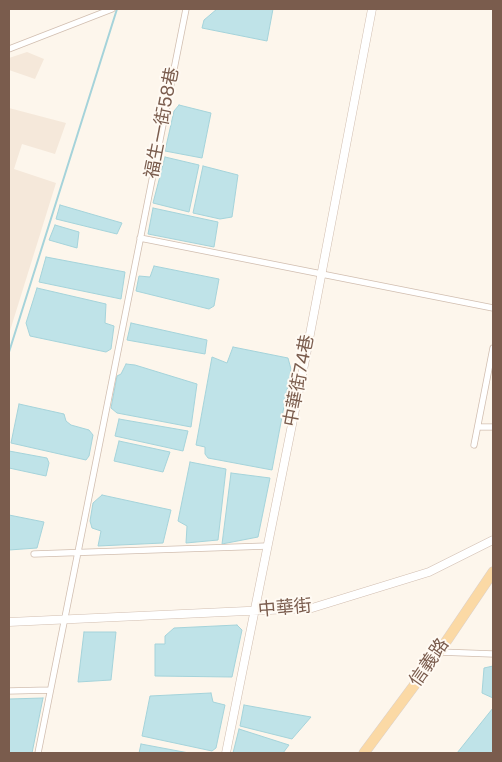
<!DOCTYPE html>
<meta charset="utf-8">
<style>
body{margin:0}
#map{position:relative;width:502px;height:762px;overflow:hidden;background:#fdf6ec;font-family:Poppins,sans-serif}
canvas{display:block}
.frame{position:absolute;inset:0;border:10px solid #7a5c4d;pointer-events:none}
</style>
<div id="map">
<canvas width="502" height="762"></canvas>
<div class="frame"></div>
</div>
<script>
const context = document.querySelector('canvas').getContext('2d');
context.lineJoin = 'round';
function fill(path, color) { context.fillStyle = color; context.fill(path, 'evenodd'); }
const toPath = rows => new Path2D(rows.map(r => 'M' + r).join(''));
function stroke(path, color, width, dash) { context.strokeStyle = color; context.lineWidth = width; context.lineCap = dash ? 'butt' : 'round'; context.setLineDash(dash || []); context.stroke(path); }
function write(font, color, halo, rows, align = 'center') {
  context.font = font + ' Poppins,"Noto Sans TC",sans-serif'; context.lineWidth = 4; context.setLineDash([]); context.textBaseline = 'middle'; context.strokeStyle = halo; context.fillStyle = color; for (const [text, x, y, turn = 0] of rows) {
    context.save(); context.translate(x, y); context.rotate((+turn || 0) * Math.PI / 180); context.textAlign = isNaN(turn) ? turn : align; if (halo) context.strokeText(text, 0, 0); context.fillText(text, 0, 0); context.restore();
  }
}
fill(toPath([
 [27,52,44,59,35,79,9,70,9,58],
 [9,108,66,123,55,154,22,144,14,169,56,183,9,334]
]), '#f5e8da');
const water = toPath([
 [217,9,273,9,267,41,202,28,204,20,217,9],
 [179,105,211,113,202,158,165,151,174,111,179,105],
 [165,157,199,165,189,212,153,203,165,157],
 [203,166,238,175,232,217,220,219,193,213,203,166],
 [60,205,122,223,117,234,56,219,60,205],
 [153,208,218,222,214,247,148,234,153,208],
 [55,225,79,232,77,248,49,240,55,225],
 [46,257,125,272,121,299,39,282,46,257],
 [154,266,219,279,214,306,209,309,136,291,139,276,150,277,154,266],
 [37,288,106,304,105,323,114,326,111,349,106,352,30,336,26,323,37,288],
 [131,323,207,340,205,354,127,340,131,323],
 [233,347,288,358,291,369,272,470,208,458,205,454,205,447,196,445,212,357,227,363,233,347],
 [126,364,135,365,197,384,191,427,117,413,111,408,117,376,121,374,126,364],
 [19,404,64,414,66,421,71,425,89,430,93,435,89,456,86,460,11,443,19,404],
 [119,419,188,431,183,451,115,436,119,419],
 [119,441,170,452,163,472,114,461,119,441],
 [9,451,47,458,49,463,46,476,9,468,9,451],
 [190,462,226,469,218,540,186,543,187,526,178,521,190,462],
 [231,473,270,478,258,537,222,544,231,473],
 [102,495,171,510,163,543,98,546,101,531,92,528,90,521,93,503,102,495],
 [9,515,44,522,37,548,9,550,9,515],
 [237,625,242,630,232,677,155,676,155,644,165,644,165,636,174,628,237,625],
 [84,632,116,632,111,680,78,682,84,632],
 [493,666,493,698,482,693,484,668,493,666],
 [211,693,213,702,225,705,216,748,212,751,142,736,150,696,211,693],
 [43,698,32,753,9,753,9,699,43,698],
 [244,705,311,717,292,739,240,726,244,705],
 [493,708,493,753,457,753,493,708],
 [239,729,289,745,283,753,233,753,239,729],
 [141,744,189,753,139,753,141,744]
]);
fill(water, '#bfe3e8');
stroke(water, '#a5d3da', 1);
stroke(toPath([
 [9,352,117,9]
]), '#a5d3da', 2);
const minor = toPath([
 [9,49,112,9],
 [140,238,493,308],
 [479,427,493,427],
 [474,445,493,348],
 [34,554,267,546],
 [439,652,493,654],
 [9,691,50,690],
 [38,753,186,9]
]);
const tertiary = toPath([
 [9,622,312,608,429,572,493,540],
 [226,753,306,355,372,9]
]);
const primary = toPath([
 [364,753,439,652,493,572]
]);
stroke(minor, '#d1beb0', 7);
stroke(tertiary, '#d1beb0', 9);
stroke(primary, '#dad1cd', 11);
stroke(minor, '#fff', 5.5);
stroke(tertiary, '#fff', 8);
stroke(primary, '#fbd9a5', 10);
write('18px', '#7a5c4d', '#fffaf3', [
 ["福生一街58巷",163,123,-79],
 ["中華街74巷",300,381,-79],
 ["中華街",285,609,-5],
 ["信義路",430,663,-55]
]);
</script>
